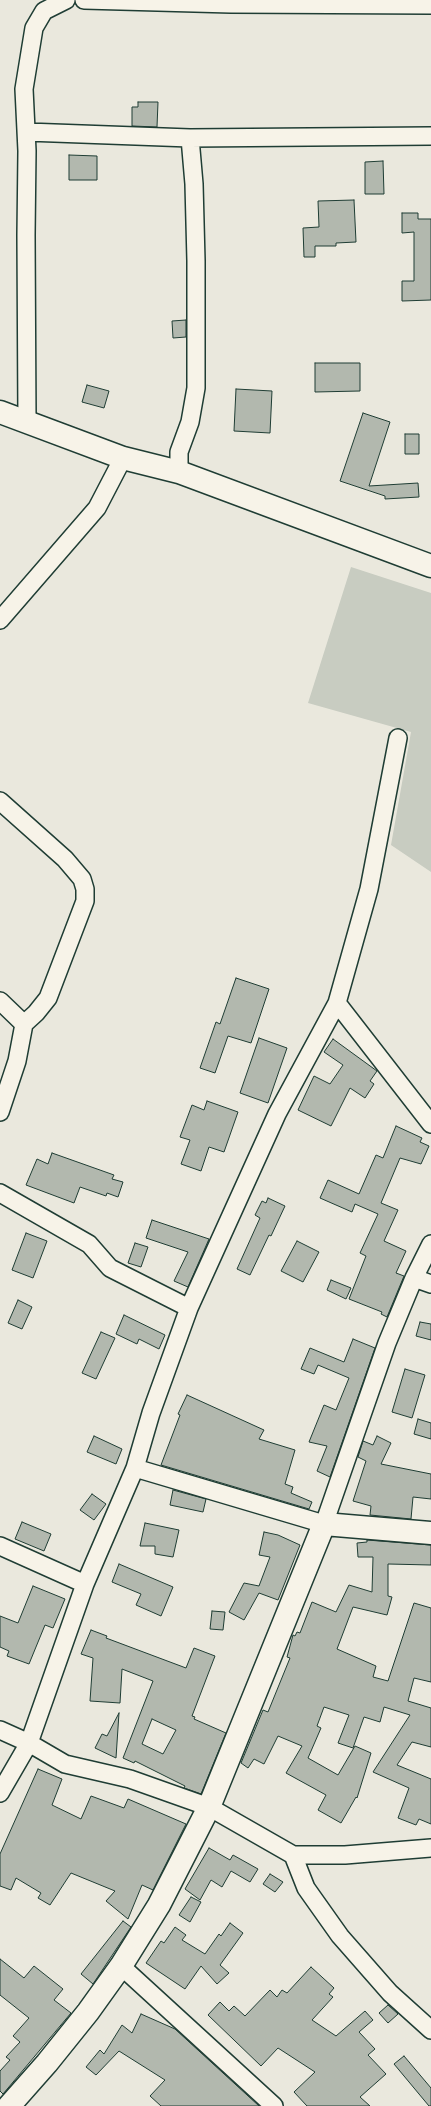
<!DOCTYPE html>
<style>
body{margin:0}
canvas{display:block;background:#eae8dd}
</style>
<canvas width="431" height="2106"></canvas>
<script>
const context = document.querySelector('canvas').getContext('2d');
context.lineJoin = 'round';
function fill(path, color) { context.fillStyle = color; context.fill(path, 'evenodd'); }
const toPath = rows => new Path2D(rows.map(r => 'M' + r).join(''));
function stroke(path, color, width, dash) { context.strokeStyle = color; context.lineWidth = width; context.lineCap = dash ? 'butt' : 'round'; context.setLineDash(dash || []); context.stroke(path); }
fill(toPath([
 [351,567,431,593,431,872,391,845,411,732,308,703]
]), '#c8ccc1');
const building = toPath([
 [138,102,158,102,157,127,132,126,132,107,138,107,138,102],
 [69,155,97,156,97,180,69,180,69,155],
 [383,161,384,194,365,194,365,162,383,161],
 [354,200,356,242,336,243,336,246,315,246,315,257,304,257,303,228,319,227,318,201,354,200],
 [402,213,418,213,418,219,431,219,431,300,402,301,402,281,414,281,414,232,402,233,402,213],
 [186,320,186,337,173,338,172,321,186,320],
 [315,363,360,363,360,391,315,392,315,363],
 [87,385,109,391,104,408,82,402,87,385],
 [236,389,272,391,270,433,234,431,236,389],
 [363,413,390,422,369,486,418,483,419,497,385,499,385,496,340,481,363,413],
 [405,434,419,434,419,454,405,454,405,434],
 [236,978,269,989,251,1043,228,1036,215,1073,200,1068,216,1022,220,1024,236,978],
 [259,1038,287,1048,268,1103,240,1093,259,1038],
 [333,1039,377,1071,370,1081,374,1084,365,1098,350,1088,331,1126,298,1110,314,1076,330,1084,343,1065,324,1052,333,1039],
 [207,1101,238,1112,224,1152,209,1147,201,1171,181,1164,190,1140,180,1137,192,1105,204,1110,207,1101],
 [396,1126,422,1138,420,1142,429,1146,421,1164,400,1158,381,1203,398,1210,384,1241,406,1251,396,1273,404,1276,387,1317,381,1314,382,1312,349,1299,366,1256,360,1253,378,1214,355,1204,352,1212,320,1198,328,1180,359,1194,376,1155,383,1158,396,1126],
 [52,1153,114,1175,112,1179,123,1182,118,1197,107,1193,106,1196,80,1187,74,1203,26,1185,37,1159,48,1164,52,1153],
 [268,1198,285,1206,271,1236,269,1235,250,1275,237,1269,260,1218,255,1215,262,1201,266,1203,268,1198],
 [152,1220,209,1239,188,1287,174,1281,188,1252,146,1238,152,1220],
 [26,1233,47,1241,33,1278,12,1270,26,1233],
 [297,1241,319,1252,303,1282,281,1271,297,1241],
 [135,1243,148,1247,141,1267,128,1263,135,1243],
 [331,1280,351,1288,346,1299,327,1290,331,1280],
 [18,1300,32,1307,22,1329,8,1323,18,1300],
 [124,1315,165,1335,159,1349,139,1339,137,1344,116,1334,124,1315],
 [420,1322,431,1324,431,1340,416,1336,420,1322],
 [101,1332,115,1338,96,1379,82,1373,101,1332],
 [353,1339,375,1348,330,1477,317,1471,327,1446,309,1442,324,1405,336,1410,349,1378,318,1365,314,1374,301,1369,310,1348,344,1362,353,1339],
 [405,1369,425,1375,412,1418,392,1412,405,1369],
 [187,1395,264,1430,259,1439,295,1450,285,1484,293,1487,291,1493,312,1502,309,1509,161,1465,180,1415,178,1414,187,1395],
 [418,1419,431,1423,431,1439,414,1434,418,1419],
 [94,1436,122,1449,116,1464,87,1452,94,1436],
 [377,1436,391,1443,381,1464,431,1474,431,1499,413,1497,411,1519,370,1515,371,1506,353,1501,366,1461,358,1457,363,1441,373,1445,377,1436],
 [173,1490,206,1499,203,1512,170,1505,173,1490],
 [92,1494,106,1504,94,1520,80,1510,92,1494],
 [22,1522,51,1534,44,1551,15,1539,22,1522],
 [145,1523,179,1530,173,1557,155,1554,155,1546,140,1546,145,1523],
 [264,1532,278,1535,300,1545,278,1600,259,1593,244,1620,229,1612,244,1583,259,1586,270,1557,259,1555,264,1532],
 [367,1540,431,1545,431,1565,388,1564,388,1596,392,1597,387,1615,353,1607,337,1649,376,1666,373,1677,388,1681,414,1603,431,1608,431,1682,414,1678,408,1701,431,1708,431,1747,412,1742,397,1765,431,1779,431,1824,419,1819,416,1825,398,1818,409,1788,373,1772,410,1715,384,1707,380,1722,364,1717,353,1748,338,1743,349,1715,324,1707,317,1726,321,1728,308,1758,338,1775,355,1746,371,1753,357,1798,356,1797,341,1823,318,1810,326,1795,286,1773,302,1746,278,1736,264,1764,254,1759,248,1768,241,1763,263,1710,268,1712,290,1658,287,1657,293,1635,295,1636,297,1632,300,1633,312,1602,336,1612,349,1585,372,1592,373,1557,358,1557,357,1543,367,1542,367,1540],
 [119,1564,173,1587,161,1616,136,1605,141,1594,112,1582,119,1564],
 [33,1586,65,1599,53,1628,45,1625,29,1664,7,1656,9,1651,0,1647,0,1616,18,1623,33,1586],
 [212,1611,225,1612,223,1630,210,1629,212,1611],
 [91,1630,107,1636,106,1638,186,1668,194,1648,215,1656,192,1716,195,1717,194,1719,226,1733,201,1794,184,1788,185,1786,135,1761,134,1763,123,1758,153,1681,122,1669,120,1703,90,1701,93,1658,81,1654,91,1630],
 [152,1719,176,1730,163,1754,142,1744,152,1719],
 [119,1713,116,1758,95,1748,102,1734,107,1736,119,1713],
 [38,1769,62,1779,52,1805,81,1819,91,1796,124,1808,128,1799,186,1824,153,1890,142,1885,128,1919,106,1901,115,1891,71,1873,50,1905,38,1898,41,1893,16,1878,11,1890,0,1886,0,1854,38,1769],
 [209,1848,230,1860,233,1855,258,1869,250,1882,231,1871,222,1887,211,1880,200,1900,185,1889,209,1848],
 [270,1874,283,1882,275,1892,263,1884,270,1874],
 [191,1897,201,1902,190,1922,179,1915,191,1897],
 [123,1921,131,1927,93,1984,81,1974,123,1921],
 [230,1923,243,1933,220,1965,229,1973,217,1984,201,1966,185,1989,146,1963,161,1941,164,1943,175,1927,186,1935,182,1940,205,1954,219,1934,221,1936,230,1923],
 [0,1959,24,1978,34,1966,63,1989,54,2000,71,2013,3,2094,0,2091,0,2071,10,2060,6,2057,20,2042,13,2036,29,2018,0,1995,0,1959],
 [311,1967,334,1988,329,1994,333,1997,312,2020,336,2036,365,2011,373,2020,359,2032,375,2049,368,2055,386,2074,360,2097,370,2106,307,2106,294,2092,315,2072,278,2048,261,2066,208,2015,220,2002,229,2011,234,2006,245,2016,270,1990,277,1997,282,1990,287,1993,311,1967],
 [388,2005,398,2014,388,2023,379,2013,388,2005],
 [141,2014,175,2029,259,2106,161,2106,150,2096,165,2080,119,2051,96,2075,86,2067,100,2050,104,2054,122,2025,132,2033,141,2014],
 [404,2056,431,2088,431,2106,429,2106,394,2064,404,2056]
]);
fill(building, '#b2b8ae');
stroke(building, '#1f3d34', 1);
const street = toPath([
 [84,0,231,4,431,5],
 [27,132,190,138,431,136],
 [27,422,26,235,27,151,24,89,34,28,44,11,66,0],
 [179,472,179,452,190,422,196,388,196,261,194,184,190,138],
 [0,620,97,508,123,458],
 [0,801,65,859,82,879,85,889,85,901,48,998,36,1013,24,1024,17,1061,0,1112],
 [0,1001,24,1024],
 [337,1003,431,1124],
 [0,1193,89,1244,110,1268,189,1308],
 [414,1278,431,1284],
 [135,1468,324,1524,387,1343,414,1278,431,1244],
 [0,1546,85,1584],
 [0,1730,29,1743,65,1764,130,1779,209,1807,293,1855,345,1855,431,1848],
 [0,1793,29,1743,85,1584,135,1468,151,1413,189,1308,277,1114,337,1003,369,889,398,738],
 [293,1855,306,1888,340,1936,390,1993,431,2030],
 [121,1966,274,2106]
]);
const secondary = toPath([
 [0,412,123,458,179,472,431,566],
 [9,2106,47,2063,88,2012,121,1966,159,1905,209,1807,324,1524,431,1533]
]);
stroke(street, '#1f3d34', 20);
stroke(secondary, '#1f3d34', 25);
stroke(street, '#f7f3e8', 17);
stroke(secondary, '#f7f3e8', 22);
</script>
